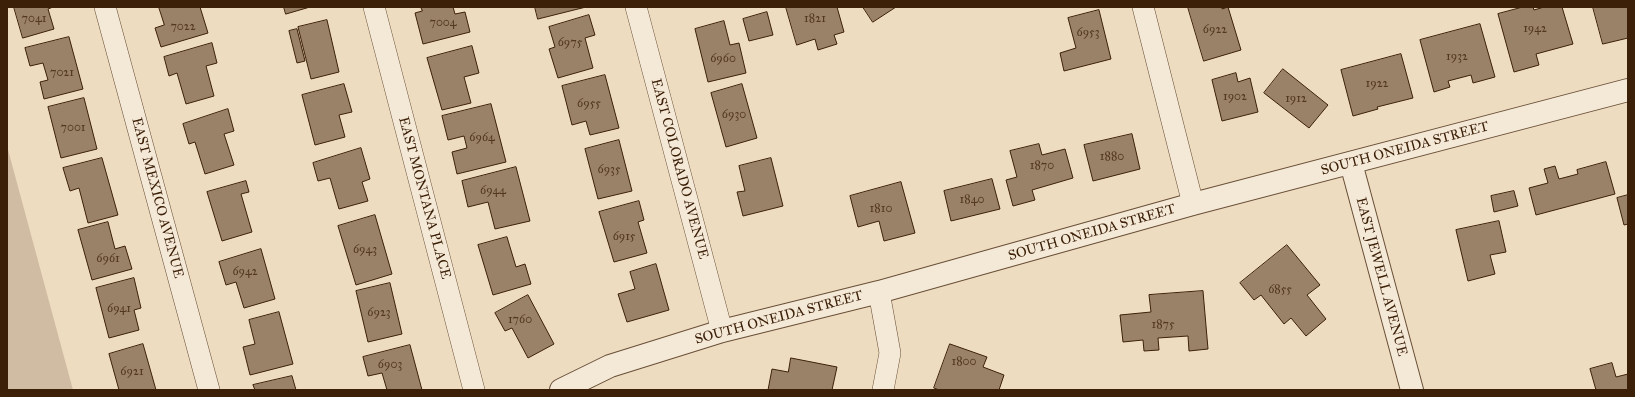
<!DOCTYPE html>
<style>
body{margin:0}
#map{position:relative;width:1635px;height:397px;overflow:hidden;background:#eedcc1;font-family:"IM FELL Great Primer",serif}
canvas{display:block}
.frame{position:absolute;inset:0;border:8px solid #3c2008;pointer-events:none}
</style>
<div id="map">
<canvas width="1635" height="397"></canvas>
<div class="frame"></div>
</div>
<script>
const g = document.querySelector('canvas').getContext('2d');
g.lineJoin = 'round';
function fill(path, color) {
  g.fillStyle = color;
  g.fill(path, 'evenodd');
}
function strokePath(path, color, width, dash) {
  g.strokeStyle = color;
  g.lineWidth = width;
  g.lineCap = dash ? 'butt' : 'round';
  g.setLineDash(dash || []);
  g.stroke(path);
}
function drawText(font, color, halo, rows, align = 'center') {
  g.font = font + ' "IM FELL Great Primer",serif';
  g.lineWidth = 4;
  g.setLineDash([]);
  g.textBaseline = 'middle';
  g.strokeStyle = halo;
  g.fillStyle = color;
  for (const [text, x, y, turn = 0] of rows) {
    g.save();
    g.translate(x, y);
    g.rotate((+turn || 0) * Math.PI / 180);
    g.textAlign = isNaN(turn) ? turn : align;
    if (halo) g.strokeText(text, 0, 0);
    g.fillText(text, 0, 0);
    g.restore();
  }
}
fill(new Path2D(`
 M7,146L73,390H7Z`), '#d0bca2');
const building = new Path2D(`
 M14,7H53L48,9L54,29L23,38Z
 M159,7H200L208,33L161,47L155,28L164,25Z
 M284,7H310L286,14Z
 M421,7H453L455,14L465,12L470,32L423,44L415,13L422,11Z
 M535,7H586L538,19Z
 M786,7H837L844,32L834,35L837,44L818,50L815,39L797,45Z
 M863,7H896L873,22Z
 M1188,7H1222V9L1228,7L1241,50L1204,61Z
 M1523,7H1533L1534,10L1544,7H1562L1573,44L1536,54L1539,65L1514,72L1498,14Z
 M1593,7H1628V38L1603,44Z
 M1099,10L1111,59L1064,71L1060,53L1076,48L1068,18Z
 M767,12L773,35L749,41L743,19Z
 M589,15L595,35L585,38L593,68L558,78L549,49L555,47L549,27Z
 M327,20L339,72L311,79L298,27Z
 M724,21L730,45L739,43L746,73L708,82L695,29Z
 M1480,24L1495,77L1473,83L1471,75L1448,81L1450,87L1434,92L1420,40Z
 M297,29L305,61L297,63L289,31Z
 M69,37L83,89L44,99L40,82L48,80L43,63L30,66L25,48Z
 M212,43L217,63L206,66L214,96L186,104L177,73L169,76L164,57Z
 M472,46L479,73L464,77L471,103L442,110L427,58Z
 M1401,54L1413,98L1377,107L1378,109L1353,116L1341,70Z
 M1283,69L1328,105L1309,128L1264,93Z
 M1236,73L1238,82L1250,78L1258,112L1222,121L1212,80Z
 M605,75L619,128L590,135L586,121L572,125L562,86Z
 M344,84L352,112L339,115L345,137L315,145L302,95Z
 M742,84L757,138L726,147L711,93Z
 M84,98L97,149L61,158L48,107Z
 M491,104L506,162L457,174L452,152L467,148L464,136L448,140L442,116Z
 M228,109L234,131L224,134L234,165L205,174L195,142L189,144L183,124Z
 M1132,134L1140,169L1093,181L1084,145Z
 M619,140L632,191L598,199L585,149Z
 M1039,144L1042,155L1065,149L1073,178L1032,190L1035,200L1013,206L1006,180L1017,177L1010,151Z
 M361,148L370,179L362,182L368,201L339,209L330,178L318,181L313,163Z
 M102,158L118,215L88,223L79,188L70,191L63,168Z
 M771,158L783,206L743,216L737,192L745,191L739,166Z
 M1606,162L1615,194L1536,215L1529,188L1548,183L1544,169L1555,166L1559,179L1578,174L1577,170Z
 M516,167L530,221L495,229L488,202L468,207L462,181Z
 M992,179L1000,209L951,221L944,191Z
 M246,181L249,192L241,194L252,232L222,241L207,192Z
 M901,182L915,233L884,241L879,221L858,227L850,196Z
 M1514,191L1518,206L1494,212L1491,196Z
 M1628,195V224L1624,225L1617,198Z
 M639,201L644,220L638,222L647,253L614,262L599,212Z
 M375,215L392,274L356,285L338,226Z
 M1499,221L1506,252L1490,255L1495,274L1468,281L1456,230Z
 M108,222L115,249L125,246L132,269L92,280L78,230Z
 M507,237L516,267L525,264L531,284L493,295L478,245Z
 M1287,245L1320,285L1307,295L1326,319L1306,336L1291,318L1284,324L1261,295L1254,300L1240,283Z
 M261,249L275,299L244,308L236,282L226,285L219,262Z
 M656,264L669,310L627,322L618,294L635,289L630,272Z
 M134,278L141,308L134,310L139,330L109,338L96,288Z
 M390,283L402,334L368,342L356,291Z
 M1203,291L1208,349L1189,351L1188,336L1158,338L1159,350L1144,351L1143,340L1123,342L1120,315L1151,312L1149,295Z
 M528,295L554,344L528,358L512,328L505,331L495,313Z
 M279,312L293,364L250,375L243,347L255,344L249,320Z
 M143,344L156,390H119L109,354Z
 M950,344L987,357L983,367L1004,375L999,390H939L934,388Z
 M410,345L422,390H387L382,373L368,376L363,357Z
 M791,358L837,367L832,390H768L772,369L788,372Z
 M1612,363L1616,377L1628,374V390H1596L1590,369Z
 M292,376L296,390H255L253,385Z`);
fill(building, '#998268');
strokePath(building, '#3c2008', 1);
const minor = new Path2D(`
 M105,7L209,390
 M374,7L474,390
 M636,7L722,331
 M1143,7L1193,204
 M879,292L890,353L883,390`);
const tertiary = new Path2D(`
 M1351,163L1412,390
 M561,390L610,366L722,331L879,292L1193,204L1628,90`);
strokePath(minor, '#684f36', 22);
strokePath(tertiary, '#684f36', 24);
strokePath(minor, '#f4e8d7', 21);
strokePath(tertiary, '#f4e8d7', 22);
drawText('12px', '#533820', null, [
 ["7041",34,19],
 ["1821",815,19],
 ["7004",443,23],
 ["7022",183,27],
 ["1942",1535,29],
 ["6922",1215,30],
 ["6953",1088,33],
 ["6975",570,43],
 ["1932",1457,57],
 ["6960",723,59],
 ["7021",62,73],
 ["1922",1377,84],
 ["1902",1235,97],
 ["1912",1296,99],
 ["6955",589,104],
 ["6930",734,115],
 ["7001",73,128],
 ["6964",482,138],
 ["1880",1112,157],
 ["1870",1042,166],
 ["6935",609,170],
 ["6944",493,191],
 ["1840",972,200],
 ["1810",881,209],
 ["6915",624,237],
 ["6943",365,250],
 ["6961",108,259],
 ["6942",245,272],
 ["6855",1280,290],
 ["6941",119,309],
 ["6923",379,313],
 ["1760",520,320],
 ["1875",1163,325],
 ["1800",964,362],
 ["6903",390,365],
 ["6921",132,372]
]);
drawText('14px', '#3c2008', '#f4e8d7', [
 ["SOUTH ONEIDA STREET",1405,149,-15],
 ["EAST COLORADO AVENUE",679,169,75],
 ["EAST MEXICO AVENUE",157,198,75],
 ["EAST MONTANA PLACE",424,198,75],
 ["SOUTH ONEIDA STREET",1092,233,-16],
 ["EAST JEWELL AVENUE",1381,277,75],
 ["SOUTH ONEIDA STREET",779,318,-15]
]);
</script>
